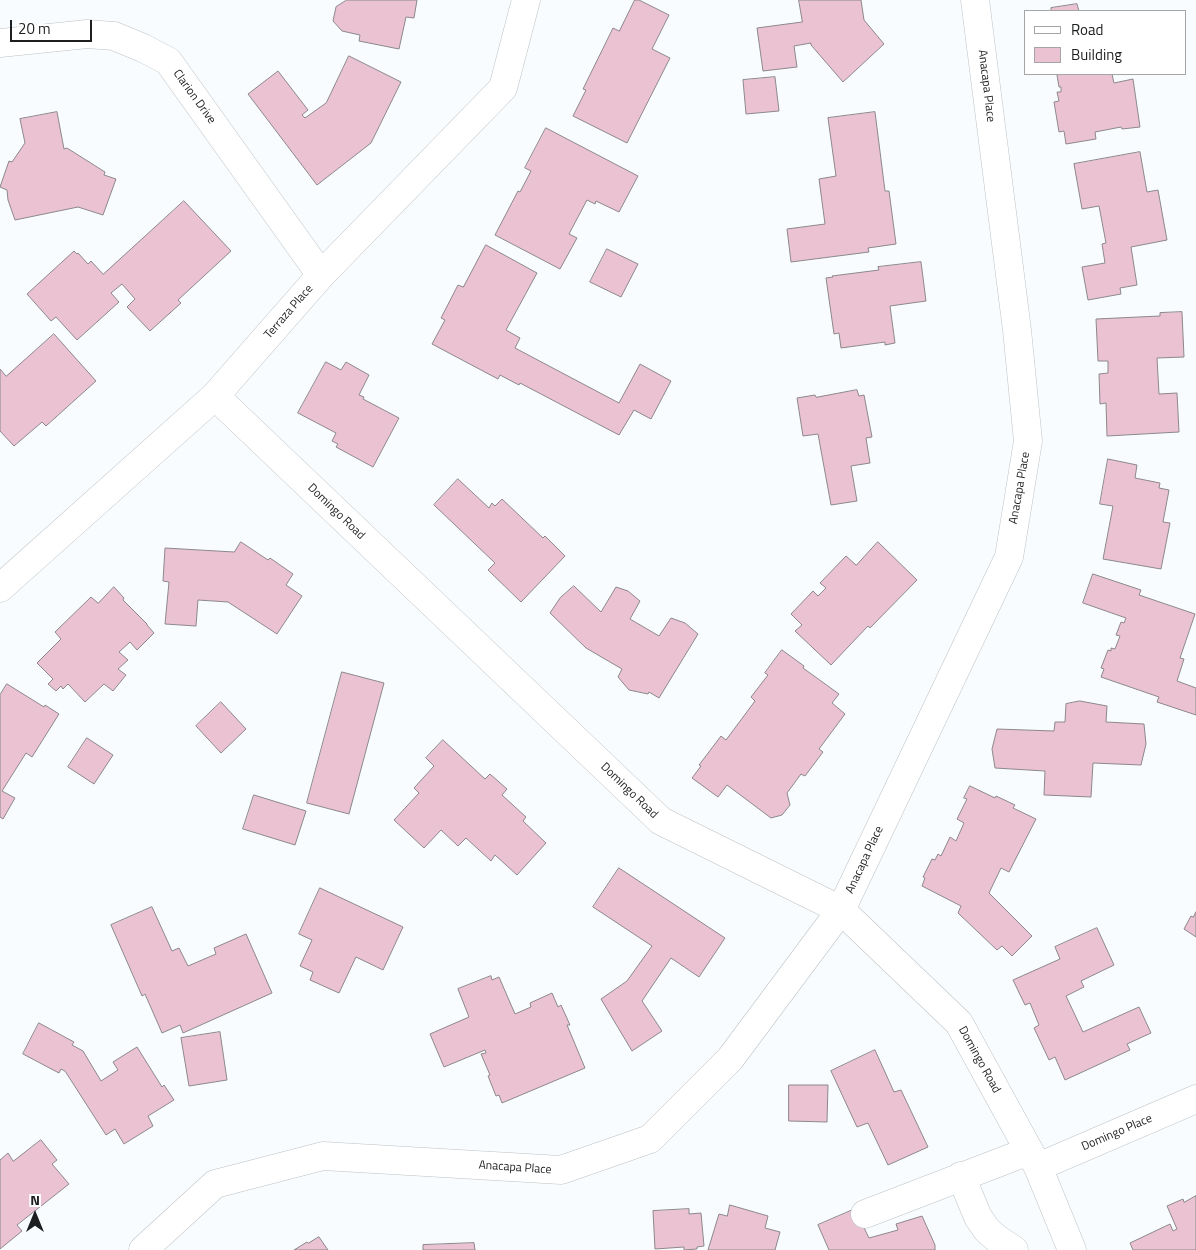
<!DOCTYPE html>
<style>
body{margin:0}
#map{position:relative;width:1196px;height:1250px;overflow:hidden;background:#f8fcff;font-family:"Titillium Web",sans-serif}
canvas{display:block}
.legend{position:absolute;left:1024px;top:10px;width:162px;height:65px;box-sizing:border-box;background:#fff;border:1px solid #a5a5a5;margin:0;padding:6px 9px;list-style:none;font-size:15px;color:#1d1e1f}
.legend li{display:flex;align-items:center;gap:10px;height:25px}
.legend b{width:25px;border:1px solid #a5a5a5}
.north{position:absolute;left:10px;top:1190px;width:50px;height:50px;-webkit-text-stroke:4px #fff;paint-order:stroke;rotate:0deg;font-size:14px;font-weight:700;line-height:20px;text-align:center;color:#1d1e1f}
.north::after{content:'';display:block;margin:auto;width:18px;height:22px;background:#1d1e1f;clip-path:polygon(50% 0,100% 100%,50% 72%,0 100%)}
.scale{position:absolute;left:10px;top:20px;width:82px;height:22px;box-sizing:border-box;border:2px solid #1d1e1f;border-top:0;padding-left:6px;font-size:15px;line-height:18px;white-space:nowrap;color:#1d1e1f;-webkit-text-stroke:4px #fff;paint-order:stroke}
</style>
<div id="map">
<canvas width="1196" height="1250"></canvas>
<ul class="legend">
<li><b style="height:6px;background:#fff"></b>Road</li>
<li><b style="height:14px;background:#eac2d1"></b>Building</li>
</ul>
<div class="north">N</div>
<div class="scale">20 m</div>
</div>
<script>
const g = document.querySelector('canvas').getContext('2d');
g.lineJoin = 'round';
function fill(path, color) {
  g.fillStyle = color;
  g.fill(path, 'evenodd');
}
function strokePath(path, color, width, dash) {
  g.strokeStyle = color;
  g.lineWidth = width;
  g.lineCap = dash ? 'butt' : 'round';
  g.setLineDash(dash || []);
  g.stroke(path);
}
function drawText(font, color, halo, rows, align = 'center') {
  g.font = font + ' "Titillium Web",sans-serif';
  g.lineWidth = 4;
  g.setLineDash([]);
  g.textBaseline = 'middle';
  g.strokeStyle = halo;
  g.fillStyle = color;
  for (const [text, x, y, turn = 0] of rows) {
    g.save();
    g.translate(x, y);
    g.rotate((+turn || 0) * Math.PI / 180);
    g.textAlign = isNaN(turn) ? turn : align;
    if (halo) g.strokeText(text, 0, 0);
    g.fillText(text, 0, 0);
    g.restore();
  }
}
const building = new Path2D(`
 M347,0H417L414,18L406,17L399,49L359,41L360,35L342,31L333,21L336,7Z
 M635,0H639L669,15L652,49L670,58L627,143L573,116L586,90L583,89L613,28L619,31Z
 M799,0H861L864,20L884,44L843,82L811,45V43L794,46L797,67L763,71L757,28L802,22Z
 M1077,4L1079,11H1051V8Z
 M349,56L401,82L371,143L317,185L248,94L278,71L308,110L302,115L305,118L326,103Z
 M1059,74H1112L1114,83L1133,79L1140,127L1122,129L1121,127L1095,132L1096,139L1066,144L1064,131L1059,132L1054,102L1059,101L1057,92H1061V87H1059L1057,75Z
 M775,77L779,111L746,114L743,80Z
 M57,112L64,149L67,148L105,172L104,175L116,179L103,215L78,207L15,220L8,200L7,190L0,187L9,161L12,162L25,143L20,119Z
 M875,112L885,191H889L896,244L868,248L869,252L791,262L787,229L825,224L819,179L836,176L828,118Z
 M546,128L638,176L619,212L596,201L595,204L587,200L569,234L577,238L560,269L495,235L518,191L520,192L531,171L525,168Z
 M1140,152L1147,192L1158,190L1167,240L1131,247L1137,285L1120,288L1121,294L1088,300L1082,267L1105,263L1102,244L1106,243L1099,206L1082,209L1074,164Z
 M184,201L231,251L178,300L181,303L150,331L127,307L135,299L122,284L111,293L119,302L77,340L56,317L51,321L27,294L74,251L77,254L78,253L88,264L91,261L103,274Z
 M486,245L537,273L506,330L520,338L515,348L619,403L640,364L671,381L651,419L634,410L619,435L520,383L519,385L500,375L498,379L432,344L445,320L441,318L458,285L463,287Z
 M607,249L638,264L621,297L590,282Z
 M921,262L926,301L890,306L895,343L885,345V342L841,348L839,333L834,334L826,278L833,277L832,276L879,270L878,267Z
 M1182,312L1184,357L1157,358L1159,394L1177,393L1179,432L1107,436L1106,403L1100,404L1099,374L1108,373V361H1098L1096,319L1160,316V313Z
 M54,334L96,381L46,426L42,422L14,446L0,431V369L6,376Z
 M326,362L341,370L346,362L369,375L359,395L364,397L363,399L399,418L373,467L336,447L338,444L332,441L336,433L298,413Z
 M857,390L859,396L864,395L872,437L866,438L870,463L851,466L857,501L831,505L818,434L803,436L797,398L815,395L816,397Z
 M1108,459L1137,465L1135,478L1160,483L1159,488L1169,490L1163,522L1170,523L1161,569L1103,559L1113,506L1100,504Z
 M458,479L489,508L492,503L495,506L502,499L543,538L545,536L565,556L521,602L488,570L495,563L434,505Z
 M241,542L268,560L270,558L293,574L286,585L302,596L277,634L228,602L198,600L196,626L165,624L169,582L163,581L165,548L234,552Z
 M878,542L917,580L870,628L868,626L831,665L795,631L802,625L791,614L813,591L818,596L826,588L820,583L846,556L856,565Z
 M1093,574L1141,590L1139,595L1195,614L1180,658L1184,659L1177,681L1196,688V715L1157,702L1159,697L1101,677L1104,669L1101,668L1108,650L1111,651V648L1115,649L1120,636L1116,635L1121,622L1124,623L1126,618L1083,603Z
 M574,586L601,612L616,587L628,591L640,601L630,619L659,636L671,618L685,623L698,634L659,698L649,692L648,694L629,690L618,677L622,669L586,648L550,613L560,598Z
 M114,587L124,598L123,600L147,624V625L154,633L137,650L130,642L119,652L128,660L118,669L126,675L113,691L104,684L85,702L68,684L63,689L61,686L56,691L48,684L53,679L37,663L61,639L55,632L91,597L98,603Z
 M782,650L804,666L803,668L839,694L832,703L845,714L819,749L823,752L805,776L801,774L787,793L790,805L782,815L771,818L727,785L718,797L692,778L701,766L699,765L721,736L726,740L755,701L751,697L768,675L765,673Z
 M342,672L384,683L349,814L307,803Z
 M7,684L44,707L45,705L59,714L32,757L26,753L2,791L15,798L3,819L0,817V695Z
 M1080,701L1107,706L1106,722L1144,724L1146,744L1141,765L1093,763L1091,797L1044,795L1045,771L995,768L992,749L997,729L1054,731L1055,722H1065L1066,704Z
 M221,702L246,729L221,753L196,726Z
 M87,738L113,755L94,784L68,767Z
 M443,740L485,779L490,774L507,789L502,795L526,817L523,821L546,843L517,875L495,855L491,861L466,838L458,846L441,830L424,848L394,820L419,793L414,788L434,766L426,758Z
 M970,786L995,798L996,796L1015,805L1013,808L1036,819L1009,872L1001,868L989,893L1032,936L1012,956L1002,946L997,950L958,913L961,906L922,886L925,878L923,877L932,859L935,860L938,854L941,856L950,837L956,841L964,823L957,819L967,799L964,798Z
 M254,795L306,811L295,845L243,829Z
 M619,868L725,938L699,977L671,958L642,1001L662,1031L632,1051L601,999L627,981L652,946L593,907Z
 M320,888L403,927L383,970L356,957L339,993L310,980L313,972L300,966L312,940L299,934Z
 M152,907L172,951L179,948L188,966L216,954L214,948L246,934L272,993L183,1033L180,1025L162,1033L145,994L142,996L111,925Z
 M1196,912V937L1184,929L1191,916L1193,917Z
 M1097,928L1114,965L1081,981L1084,987L1066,996L1083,1032L1139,1007L1151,1033L1127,1044L1130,1050L1065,1080L1055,1057L1049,1060L1034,1028L1039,1025L1030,1003L1025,1005L1013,980L1060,959L1055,947Z
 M491,976L492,980L499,977L515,1014L531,1007L530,1003L552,993L558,1007L561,1005L570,1025H567L585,1068L502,1103L499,1095L496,1096L488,1076L490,1075L481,1054L486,1053L485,1050L444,1067L430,1034L469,1017L458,989Z
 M39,1023L74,1042L72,1045L83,1051L101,1081L118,1070L113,1062L137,1047L162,1087L164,1085L174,1100L148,1116L153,1126L124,1144L115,1129L106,1135L65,1071L61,1069L59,1073L23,1054Z
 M220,1032L227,1080L189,1086L181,1038Z
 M875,1050L894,1092L901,1090L928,1147L888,1165L868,1123L857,1127L831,1071Z
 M789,1085H828L827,1122L789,1121Z
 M41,1140L57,1160L52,1164L69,1184L17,1225L22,1231L0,1249V1160L8,1153L13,1161Z
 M1196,1196V1250H1133L1130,1243L1170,1224L1173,1231L1177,1229L1167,1206L1183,1199L1184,1202Z
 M730,1205L768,1216L765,1228L780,1232L775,1250H708L719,1214L727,1216Z
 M689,1209V1214L701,1213L704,1246L697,1247V1249L684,1250V1247L655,1249L653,1211Z
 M855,1209L869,1238L898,1230L896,1224L922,1216L935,1245V1250H829L818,1225Z
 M319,1237L328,1250H294L307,1242L308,1243Z
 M474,1243L475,1250H423V1245Z`);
fill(building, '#eac2d1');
strokePath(building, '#8c888a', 1);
const minor = new Path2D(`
 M0,43L87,34L114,36L143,48L168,61L321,275
 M215,396L661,821L841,910L959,1023L1038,1167L1072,1250
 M0,588L215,396L321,275L503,88L526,0
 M1038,1167L1196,1099
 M961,1176L978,1217L987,1230L996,1238L1014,1250
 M865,1214L1029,1151
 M143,1250L215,1184L323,1156L561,1170L650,1139L730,1059L841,910L1009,557L1028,441L1017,330L975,0`);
strokePath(minor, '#bec2c4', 29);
strokePath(minor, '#fff', 28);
drawText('12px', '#1d1e1f', '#fff', [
 ["Anacapa Place",986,86,83],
 ["Clarion Drive",194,97,54],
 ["Terraza Place",289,312,-49],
 ["Anacapa Place",1020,488,-80],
 ["Domingo Road",336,512,44],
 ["Domingo Road",629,791,44],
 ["Anacapa Place",865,860,-65],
 ["Domingo Road",979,1060,61],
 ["Domingo Place",1117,1133,-23],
 ["Anacapa Place",515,1168,4]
]);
</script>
